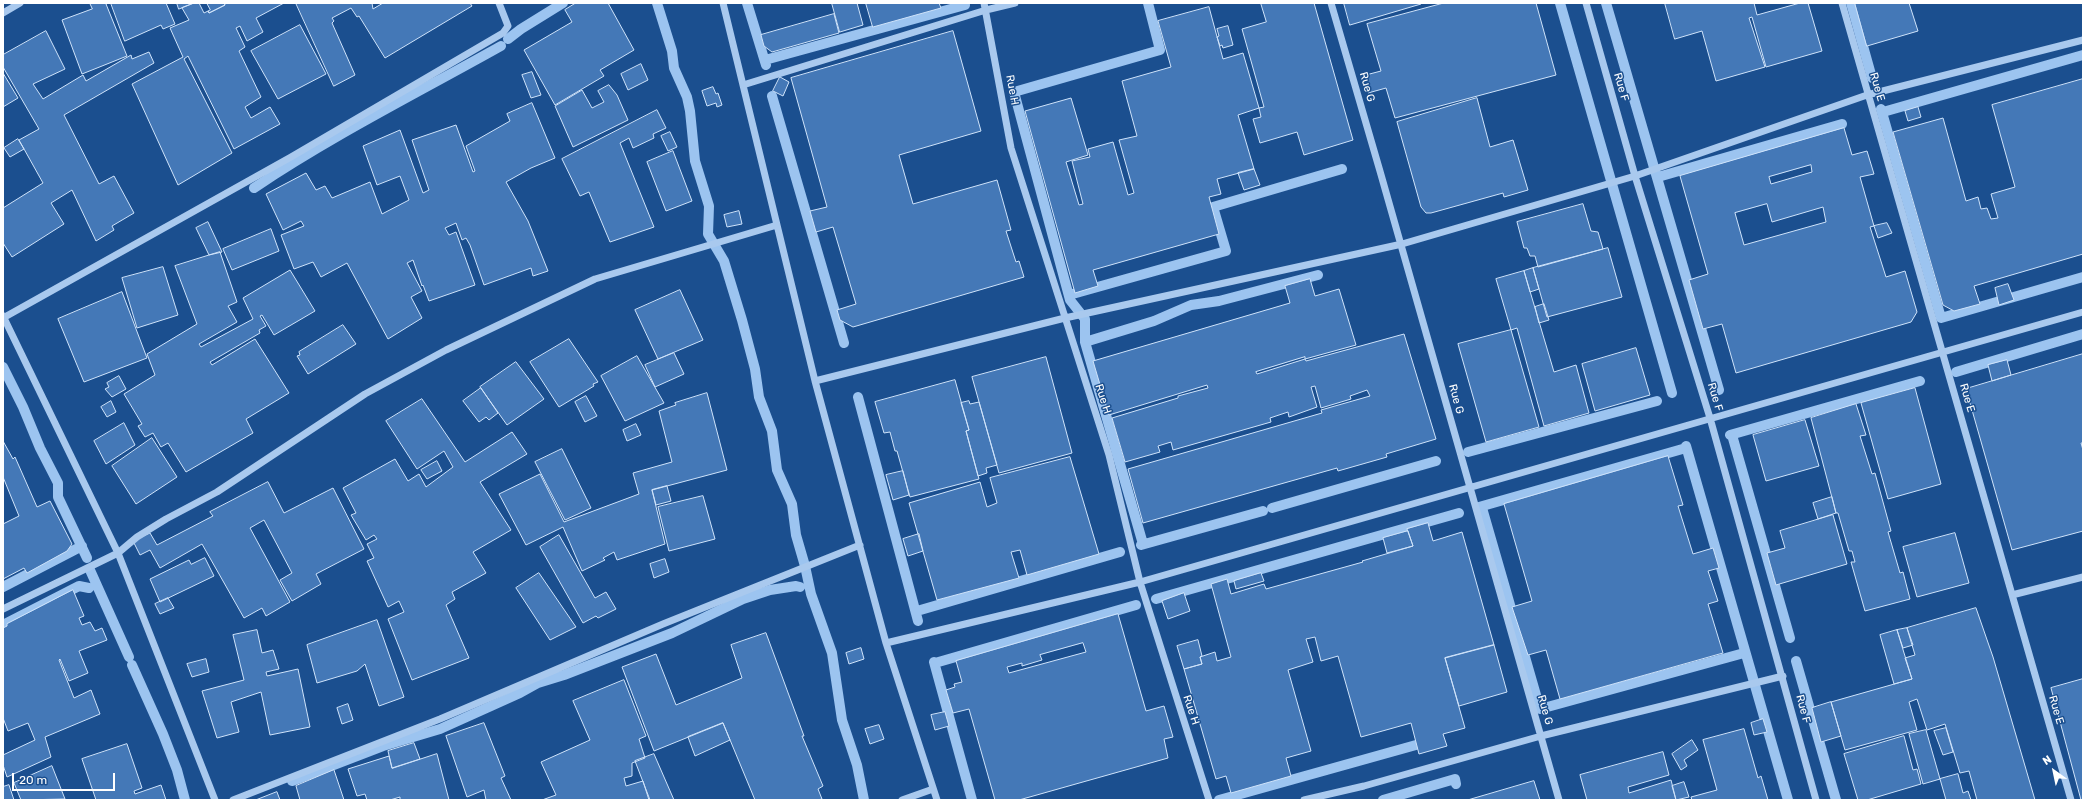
<!DOCTYPE html>
<style>
body{margin:0}
#map{position:relative;width:2086px;height:803px;overflow:hidden;background:#1b4f8f;font-family:Rubik,sans-serif}
canvas{display:block}
.frame{position:absolute;inset:0;border:4px solid #fff;pointer-events:none}
.north{position:absolute;left:2034px;top:751px;width:40px;height:40px;-webkit-text-stroke:3px #1b4f8f;paint-order:stroke;rotate:327deg;font-size:11px;font-weight:700;line-height:16px;text-align:center;color:#fff}
.north::after{content:'';display:block;margin:auto;width:14px;height:18px;background:#fff;clip-path:polygon(50% 0,100% 100%,50% 72%,0 100%)}
.scale{position:absolute;left:12px;top:773px;width:103px;height:18px;box-sizing:border-box;border:2px solid #fff;border-top:0;padding-left:5px;font-size:12px;line-height:14px;white-space:nowrap;color:#fff;-webkit-text-stroke:3px #1b4f8f;paint-order:stroke}
</style>
<div id="map">
<canvas width="2086" height="803"></canvas>
<div class="frame"></div>
<div class="north">N</div>
<div class="scale">20 m</div>
</div>
<script>
const g = document.querySelector('canvas').getContext('2d');
g.lineJoin = 'round';
function strokePath(path, color, width, dash) {
  g.strokeStyle = color;
  g.lineWidth = width;
  g.lineCap = dash ? 'butt' : 'round';
  g.setLineDash(dash || []);
  g.stroke(path);
}
function fill(path, color) {
  g.fillStyle = color;
  g.fill(path, 'evenodd');
}
function drawText(font, color, halo, rows, align = 'center') {
  g.font = font + ' Rubik,sans-serif';
  g.lineWidth = 3;
  g.setLineDash([]);
  g.textBaseline = 'middle';
  g.strokeStyle = halo;
  g.fillStyle = color;
  for (const [text, x, y, turn = 0] of rows) {
    g.save();
    g.translate(x, y);
    g.rotate((+turn || 0) * Math.PI / 180);
    g.textAlign = isNaN(turn) ? turn : align;
    if (halo) g.strokeText(text, 0, 0);
    g.fillText(text, 0, 0);
    g.restore();
  }
}
strokePath(new Path2D(`
 M657,3L672,51L674,68L687,97L690,111L695,161L709,206L708,234L724,261L742,320L755,369L759,397L772,431L777,470L792,504L796,535L805,566L811,594L832,653L842,720L857,765L864,800
 M747,3L766,65
 M1560,3L1672,393
 M1606,3L1719,390
 M1851,3L1872,78
 M508,39L521,29L563,3
 M765,60L965,5
 M772,96L844,343
 M1881,109L1941,318L2083,277
 M1883,112L2083,55
 M1658,177L1842,124
 M254,188C333,135 419,92 501,46
 M1069,295L1226,251L1213,207L1342,169
 M1085,342L1154,321L1191,305L1219,301L1318,275
 M3,367L23,407L40,448L58,483V497L87,558
 M1956,372L2083,334
 M858,397L918,621
 M1730,435L1920,381
 M1732,435L1790,638
 M1686,446L1788,800
 M1468,452L1657,401
 M1479,507L1686,448
 M1272,508L1436,461
 M1482,508L1540,709L1744,653
 M1143,544L1085,342V319L1070,300L1014,92L1160,50L1148,3
 M1141,545L1263,511
 M90,570L129,657
 M3,587L82,546
 M1156,599L1459,513
 M917,611L1120,552
 M3,625L79,586L89,588
 M1796,661L1836,800
 M934,662L972,800
 M935,663L1136,605
 M132,665L163,734L177,770L185,800
 M292,781L383,746L440,729L520,693L538,683L564,675L672,633L743,599L770,590L796,586L800,587
 M1219,800L1416,745
 M1383,800L1455,779L1456,784`), '#9cc4f0', 10);
const building = new Path2D(`
 M90,3H109L106,4L127,56L82,74L62,20L92,9Z
 M111,3H166L175,24L163,29L161,25L125,41Z
 M177,3H194L179,9Z
 M194,3H199L204,13L208,11L209,13L225,5L224,3H284L256,18L263,32L247,41L240,26L236,28L245,47L239,51L261,97L245,107L251,118L270,107L280,124L234,149L188,56L184,59L232,153L178,185L132,84L183,57L170,28L189,20L182,8Z
 M207,3H224L225,5L209,13L208,11L210,10Z
 M296,3H372L373,9L383,3H470L472,6L385,58L359,16L357,17L351,8L332,18L334,21L332,23L355,75L334,86Z
 M576,3H608L634,50L600,70L604,76L555,105L524,50L572,22L565,10Z
 M832,3H857L863,25L840,32Z
 M866,3H939L941,8L873,27Z
 M1261,3H1314L1353,140L1304,155L1297,132L1260,143L1253,119L1261,117L1259,108L1264,107L1242,29L1266,22Z
 M1344,3H1421V4L1350,25Z
 M1444,3H1536L1556,75L1395,118L1386,88L1368,93L1362,76L1381,71L1367,24Z
 M1665,3H1754L1757,15L1800,3H1808L1822,51L1766,67L1752,17L1749,18L1765,67L1716,81L1702,31L1675,39Z
 M1855,3H1909L1918,31L1867,46Z
 M1209,7L1223,59L1243,53L1259,108L1238,115L1254,169L1217,179L1221,194L1209,197L1219,234L1093,270L1098,286L1075,293L1025,111L1071,98L1088,155L1066,162L1079,205L1083,204L1072,161L1090,157L1088,149L1113,142L1128,195L1134,193L1119,140L1137,136L1122,81L1171,67L1158,21Z
 M834,14L839,33L772,52L764,46L761,35Z
 M300,25L326,74L278,99L251,51Z
 M1228,26L1233,45L1223,48L1222,45L1220,46L1217,37L1219,36L1217,29Z
 M46,31L65,69L33,84L43,99L83,75L86,81L131,55L132,59L149,52L154,63L64,115L99,184L114,176L134,213L112,226L114,230L96,241L72,190L51,203L64,224L12,257L3,243V208L43,183L19,140L39,129L3,67V55Z
 M953,31L981,131L899,155L913,204L997,180L1011,230L1006,231L1016,262L1019,261L1024,277L853,327L840,320L837,310L856,304L833,227L816,232L810,211L827,207L791,78Z
 M641,64L648,80L628,90L621,74Z
 M532,72L541,95L531,98L522,75Z
 M3,73L18,98L3,107Z
 M780,77L789,82L783,96L773,91Z
 M2083,79V254L1974,286L1980,304L1954,311L1943,305L1893,132L1943,118L1966,201L1978,197L1981,209L1987,208L1991,219L1998,218L1991,194L2015,187L1992,105Z
 M609,85L617,95L628,120L573,147L555,106L582,90L592,108L604,102L598,91Z
 M713,87L716,94L718,93L722,105L717,107L716,103L707,106L702,91Z
 M1477,98L1490,147L1513,140L1528,190L1504,197L1503,193L1431,213H1426L1421,207L1397,122Z
 M532,103L555,158L531,168L506,182L528,221L548,271L533,276L531,268L484,285L470,245L466,238L462,240L456,223L445,228L449,235L456,232L475,285L429,301L423,285L422,286L413,260L407,263L422,291L411,297L422,318L388,339L347,263L321,277L313,262L294,269L281,235L304,226L301,221L283,230L266,194L306,173L316,190L325,186L332,198L370,182L382,214L409,200L400,176L377,185L363,146L400,130L423,193L429,190L412,140L456,125L473,172L475,171L466,146L510,121L507,114Z
 M1918,107L1921,117L1908,121L1905,111Z
 M657,110L666,128L653,134L654,138L633,148L629,138L620,143L654,227L610,242L589,192L580,196L562,159Z
 M1844,128L1852,155L1867,151L1874,174L1860,177L1874,226L1870,227L1886,277L1905,271L1917,312L1911,322L1736,373L1722,324L1703,329L1689,280L1708,274L1680,176ZM1811,165L1812,172L1771,184L1769,177ZM1767,204L1772,222L1823,207L1826,222L1744,245L1735,213Z
 M670,132L677,147L668,151L661,136Z
 M18,139L24,149L10,157L4,148Z
 M673,151L692,201L666,211L647,162Z
 M1254,169L1260,185L1244,190L1238,173Z
 M1583,204L1591,231L1598,232L1603,249L1538,267L1535,256H1530L1527,248H1524L1517,222Z
 M739,211L742,224L727,227L724,215Z
 M208,222L222,252L209,255L196,228Z
 M1887,223L1892,233L1878,238L1874,226Z
 M271,229L279,251L232,270L223,249Z
 M1608,248L1622,297L1547,317L1533,268Z
 M220,252L237,302L228,306L237,322L199,344L201,347L253,319L243,298L290,270L315,311L274,335L262,315L260,316L266,326L259,330L260,333L210,362L212,365L255,339L289,393L246,419L253,433L186,472L168,443L161,447L153,433L145,437L138,426L142,424L124,394L155,375L147,354L197,324L175,266Z
 M163,267L178,315L137,328L122,278Z
 M1533,268L1539,289L1530,292L1524,271Z
 M1524,271L1554,372L1576,365L1589,413L1544,426L1517,328L1511,330L1496,279Z
 M1310,279L1315,296L1339,289L1356,345L1305,359L1306,361L1404,334L1436,439L1386,454L1387,457L1338,471L1337,468L1143,523L1128,469L1322,413L1321,410L1370,396L1367,390L1350,396L1351,399L1321,408L1315,386L1311,387L1317,407L1289,417L1288,412L1270,418L1271,422L1173,450L1171,442L1158,446L1160,452L1125,462L1112,418L1178,398V396L1208,388L1207,385L1109,415L1093,361L1290,303L1285,286ZM1305,357V359L1257,374L1256,372Z
 M2008,284L2014,300L1999,305L1995,288Z
 M680,290L703,340L658,359L635,310Z
 M122,292L147,358L84,382L58,319Z
 M1544,304L1549,320L1539,323L1535,307Z
 M343,325L356,344L308,374L297,356L300,355L299,352Z
 M1511,330L1539,427L1486,442L1458,344Z
 M569,339L598,382L593,384L594,386L559,407L530,362Z
 M1636,348L1650,395L1595,411L1582,364Z
 M674,353L684,374L655,387L645,365Z
 M2083,354V443H2081L2083,450V531L2012,550L1966,389Z
 M637,356L664,403L625,421L601,376Z
 M1046,357L1072,453L999,473L972,377Z
 M2007,360L2011,375L1992,381L1988,365Z
 M516,362L544,399L507,425L480,387Z
 M119,376L126,389L112,397L105,389L109,387L107,383Z
 M955,380L969,430L966,431L979,479L910,497L897,451H895L890,432L884,433L875,402Z
 M481,388L498,413L489,420L486,417L479,422L463,401Z
 M1915,388L1941,484L1888,499L1861,403Z
 M707,393L727,470L652,490L665,544L617,560L614,552L603,558L605,560L582,571L563,527L526,545L499,494L540,474L564,522L639,494L633,473L672,462L659,411L676,405L675,403Z
 M586,396L597,416L585,422L575,402Z
 M422,399L465,462L512,432L527,454L480,482L511,530L473,552L486,573L452,592L455,599L446,605L469,658L412,680L388,619L404,612L399,601L388,607L367,561L374,558L367,544L377,539L374,535L366,540L351,515L356,513L343,488L395,459L408,481L419,474L426,487L453,467L444,451L417,469L386,421Z
 M111,401L116,412L107,417L101,407Z
 M969,401L970,404L979,402L997,465L986,468L987,473L978,476L966,431L969,430L961,403Z
 M1856,404L1866,435L1860,436L1872,474L1875,473L1891,531L1888,532L1900,573L1903,572L1910,599L1865,611L1851,562H1855L1852,551H1849L1838,513H1836L1811,418Z
 M1805,420L1819,466L1766,481L1753,435Z
 M124,423L135,445L106,464L94,441Z
 M636,424L641,435L627,441L623,430Z
 M152,438L177,477L136,504L112,466Z
 M3,441L13,459L15,457L37,507L50,501L72,544L67,551L27,573L24,568L3,579V524L19,516L3,477Z
 M562,449L591,508L565,520L535,462Z
 M1668,456L1683,505L1678,506L1693,554L1713,548L1719,568L1708,571L1718,601L1708,604L1723,653L1560,699L1546,650L1528,655L1512,607L1532,601L1504,504Z
 M1070,457L1099,554L1027,575L1020,550L1011,552L1019,578L937,600L909,503L980,482L987,507L997,503L990,478Z
 M437,461L442,471L427,479L421,470Z
 M903,471L909,495L893,500L886,475Z
 M268,482L284,513L333,488L364,549L316,574L321,584L292,601L280,580L292,573L264,520L250,528L290,602L266,616L262,608L244,618L202,544L160,568L150,550L140,555L133,541L150,533L157,545L213,516L210,512Z
 M667,486L671,501L656,505L652,490Z
 M703,496L715,539L669,551L658,507Z
 M1832,497L1836,513L1818,519L1813,503Z
 M1833,515L1847,564L1776,585L1767,553L1785,548L1780,531Z
 M1428,523L1433,541L1462,532L1494,645L1445,658L1465,728L1443,734L1447,746L1419,754L1411,723L1361,737L1338,656L1321,661L1315,637L1306,639L1313,662L1288,670L1311,751L1286,758L1291,776L1231,793L1226,776L1216,779L1184,669L1202,664L1200,657L1215,652L1217,661L1231,657L1211,584L1227,579L1231,594L1264,584L1266,589L1363,562L1362,561L1413,546L1407,529Z
 M1408,531L1413,546L1387,553L1383,538Z
 M1955,533L1969,583L1917,597L1903,547Z
 M919,534L923,551L908,556L903,539Z
 M559,535L595,598L606,592L616,609L598,618L596,616L583,623L540,547Z
 M205,558L214,576L160,602L150,579L189,560L191,564Z
 M665,559L669,572L654,578L650,564Z
 M539,573L576,627L550,640L516,588Z
 M1261,573L1264,581L1236,589L1234,581Z
 M73,590L84,616L79,618L82,625L90,622L95,631L102,628L107,640L79,651L88,673L69,681L60,659L59,660L74,698L91,690L100,714L45,737L51,757L7,777L3,765V755L35,740L28,723L8,731L3,718V628L7,626V624Z
 M1184,593L1190,611L1168,619L1162,601Z
 M168,598L174,608L160,614L155,604Z
 M1976,608L1993,657L2035,800H1977L1969,771L1960,773L1945,724L1927,730L1917,699L1909,702L1917,730L1845,750L1831,702L1912,679L1905,658L1915,655L1907,628Z
 M1118,614L1146,711L1164,706L1173,737L1164,739L1168,758L1019,800H995L969,709L953,713L946,690L955,687L954,684L962,682L956,661ZM1083,643L1086,652L1009,673L1007,667L1022,663V666L1042,660L1040,655Z
 M377,620L404,697L379,706L365,664L357,671L317,683L307,645Z
 M1907,628L1913,645L1903,648L1897,630Z
 M257,630L262,653L273,650L279,669L266,672L267,676L298,669L310,727L270,735L261,692L231,702L239,732L217,738L202,691L244,680L233,635Z
 M1897,630L1912,679L1894,684L1880,635Z
 M766,633L804,736H802L823,786L818,789L822,799L818,800H755L723,723L654,751L622,667L656,654L676,705L742,678L731,645Z
 M1198,640L1202,656L1200,657L1202,664L1184,669L1177,646Z
 M1494,645L1507,692L1459,706L1445,658Z
 M861,648L864,659L849,664L846,653Z
 M206,659L209,672L192,677L187,664Z
 M2083,679V800H2081L2051,688Z
 M624,680L646,736L639,739L645,758L632,763V776L624,778L626,786L643,781L649,800H542L556,795L541,762L590,740L573,701Z
 M1831,702L1841,736L1821,742L1812,708Z
 M348,704L353,720L342,724L337,708Z
 M945,712L949,726L935,730L931,715Z
 M1763,719L1767,732L1754,735L1751,723Z
 M484,723L505,776L501,778L511,800H486L484,790L467,797L446,736Z
 M723,723L730,740L695,756L688,737Z
 M879,725L884,739L870,744L865,729Z
 M1946,728L1953,752L1943,755L1934,731Z
 M1744,729L1758,778L1761,776L1768,800H1692L1691,797L1717,790L1703,740Z
 M1926,730L1940,779L1923,784L1909,734Z
 M1904,736L1913,770L1917,769L1921,784L1867,800H1858L1844,754Z
 M1692,740L1698,750L1684,760L1687,766L1681,770L1672,754Z
 M414,743L420,759L392,768L388,751Z
 M127,744L142,788L134,791L135,794L161,785L166,800H96L82,759Z
 M1663,752L1669,775L1628,787L1629,793L1671,780L1676,800H1587L1580,775Z
 M437,754L449,800H400V797L390,800H367L365,794L357,796L348,769L389,756L392,768Z
 M654,754L674,800H650L635,761Z
 M52,766L65,799L21,800L14,783Z
 M334,770L344,800H300L296,786Z
 M1958,774L1963,793L1968,791L1971,800H1946L1940,779Z
 M1534,781L1540,800H1468Z
 M1684,782L1689,797L1676,800L1672,786Z
 M9,785L14,800H3V787Z
 M277,792L280,800H256Z`);
fill(building, '#4478b7');
strokePath(building, '#cfe3fa', 1);
strokePath(new Path2D(`
 M723,3L815,381L886,643L937,800
 M984,3L1011,148L1109,455L1140,582L1209,800
 M1331,3C1409,268 1483,534 1559,800
 M1586,3L1635,176L1710,418L1816,800
 M1842,3L2071,800
 M3,13L20,3
 M743,85L986,10L1015,3
 M3,316L118,553L215,800
 M3,318L291,157L503,33L508,26L499,3
 M815,381L1065,318L1402,244L1635,176L1867,95L2083,40
 M2012,595L2083,577
 M3,609L118,553L137,537L166,519L217,492L365,394L446,350L595,279L777,225
 M886,643L1140,582L2083,312
 M233,800L440,719L663,624L860,545
 M902,800L933,789
 M1304,800L1364,786L1541,736L1783,676`), '#a9c9ee', 7);
drawText('11px', '#fff', '#1b4f8f', [
 ["Rue G",1367,87,74],
 ["Rue F",1621,87,74],
 ["Rue E",1877,87,74],
 ["Rue H",1012,90,80],
 ["Rue F",1715,397,73],
 ["Rue E",1967,398,74],
 ["Rue H",1103,399,72],
 ["Rue G",1456,399,75],
 ["Rue F",1803,709,75],
 ["Rue H",1191,710,72],
 ["Rue G",1545,710,74],
 ["Rue E",2056,710,74]
]);
</script>
